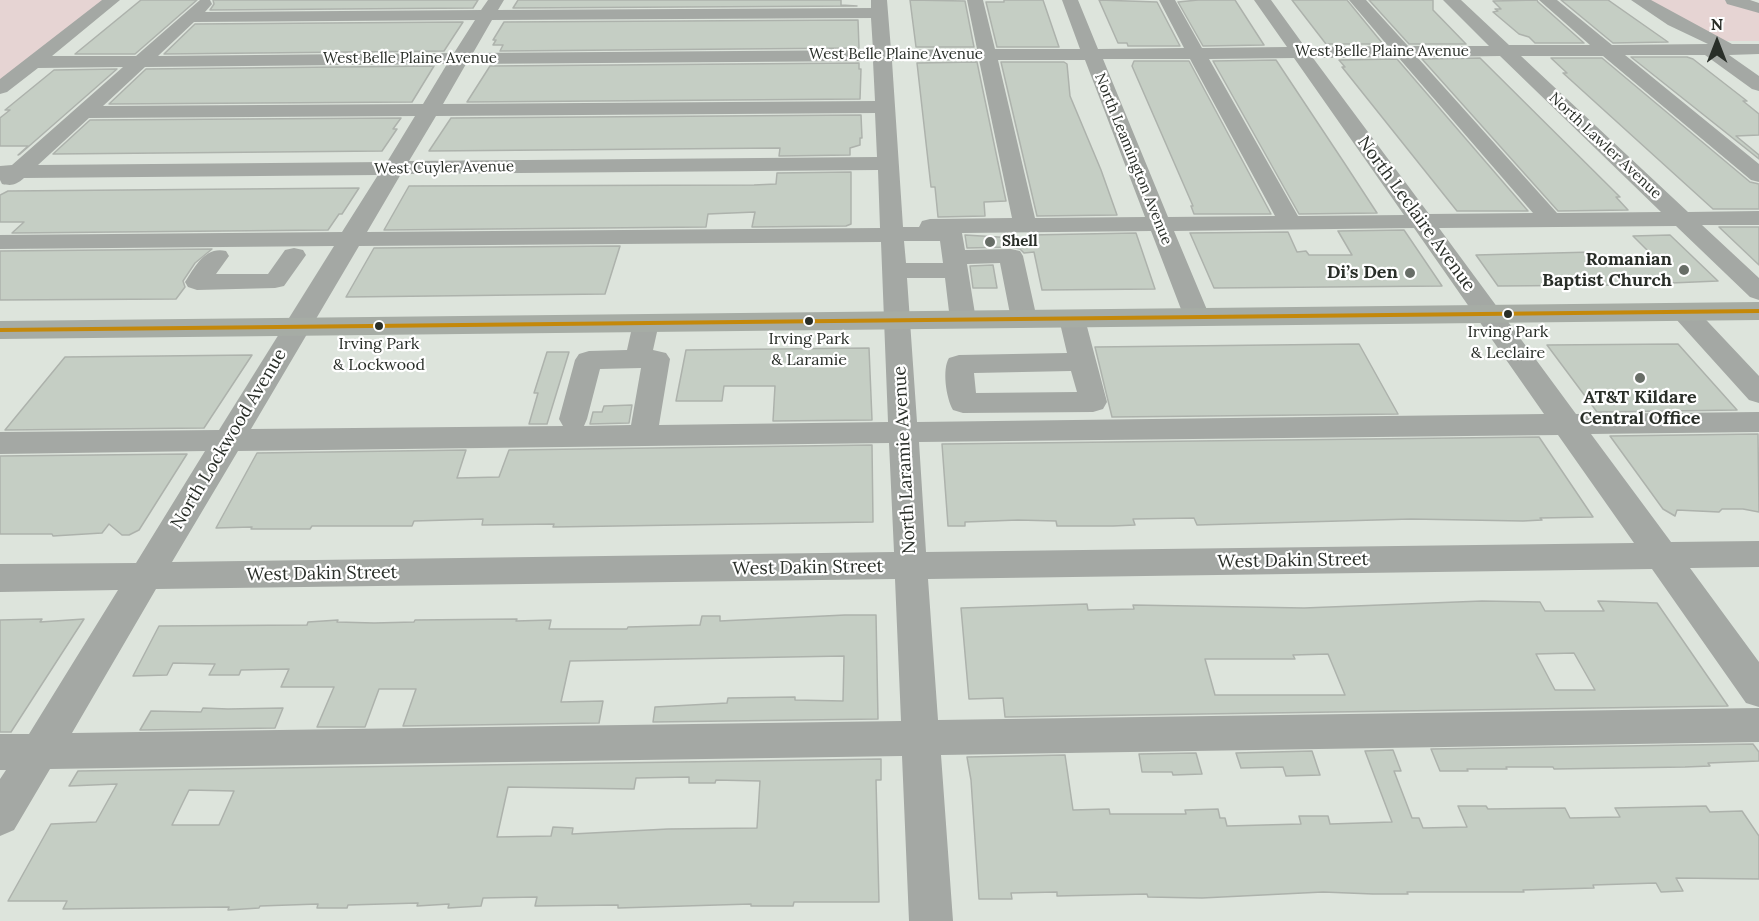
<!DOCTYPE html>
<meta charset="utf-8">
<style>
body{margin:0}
#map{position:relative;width:1759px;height:921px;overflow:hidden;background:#dde4dc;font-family:Lora,serif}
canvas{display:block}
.north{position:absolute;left:1687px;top:12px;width:60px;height:60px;-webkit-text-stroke:4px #fff;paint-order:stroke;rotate:0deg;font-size:16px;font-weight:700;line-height:24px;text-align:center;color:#292e28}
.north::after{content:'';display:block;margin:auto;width:21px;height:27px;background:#292e28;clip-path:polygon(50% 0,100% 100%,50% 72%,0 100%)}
</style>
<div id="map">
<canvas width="1759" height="921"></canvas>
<div class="north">N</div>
</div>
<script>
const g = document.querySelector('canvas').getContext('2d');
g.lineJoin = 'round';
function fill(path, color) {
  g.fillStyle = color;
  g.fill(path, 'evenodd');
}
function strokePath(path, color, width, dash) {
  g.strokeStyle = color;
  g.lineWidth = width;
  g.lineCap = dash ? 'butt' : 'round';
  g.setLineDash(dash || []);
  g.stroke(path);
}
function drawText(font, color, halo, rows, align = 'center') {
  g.font = font + ' Lora,serif';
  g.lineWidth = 4.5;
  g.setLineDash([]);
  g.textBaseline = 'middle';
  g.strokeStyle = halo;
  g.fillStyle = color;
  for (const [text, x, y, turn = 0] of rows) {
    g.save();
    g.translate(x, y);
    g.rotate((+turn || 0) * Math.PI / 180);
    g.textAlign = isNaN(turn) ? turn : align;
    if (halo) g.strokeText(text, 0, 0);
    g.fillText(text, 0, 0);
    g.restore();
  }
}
fill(new Path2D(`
 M0,0H106L0,82Z
 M1645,0H1724L1759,10V41H1719Z`), '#e6d4d3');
const building = new Path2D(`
 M141,0H197L135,54H75Z
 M213,0H478L473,8L210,10L214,4Z
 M518,0H841V5L857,6L513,8Z
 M910,0L965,1L974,47H916Z
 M1004,0H1043L1059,47H997L986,2H1004Z
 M1099,0L1157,2L1180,46H1128L1127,43H1118Z
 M1198,0H1235L1264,45L1203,46L1178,2Z
 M1292,0H1347L1383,44H1326Z
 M1369,0H1433V10L1466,44H1409Z
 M1537,0L1538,2L1584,43H1535L1529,37L1519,34L1493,12L1498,11L1495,9H1501L1493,1Z
 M1561,0H1608L1668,42L1613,43Z
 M858,20L859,48L500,51L503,45H493L496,40H493L504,22Z
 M463,22L444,51L164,54L195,24Z
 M1631,57H1687L1693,59L1747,101H1743L1759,114V135L1736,136L1759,155V159Z
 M1480,58L1620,197H1616L1628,210L1558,211L1422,59Z
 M1551,58H1602L1750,182L1759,184V209H1713L1563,73H1567Z
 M1397,59L1528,211H1457L1342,67H1345L1339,60Z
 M1276,60L1345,164L1377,213L1299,214L1213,61Z
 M1134,61H1189L1271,214H1194L1191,206H1193L1132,66Z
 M977,62L1006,201L984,202L985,216L938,217L935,187H931L917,63Z
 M1001,62H1064L1067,64L1070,96L1101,170L1117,215L1037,216Z
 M859,63V69H861L860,99L467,102L490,66Z
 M434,66L412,102L109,104L146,69Z
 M117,69L20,154L18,155L28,146H0V118L10,110H5L54,70Z
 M861,115L862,138H860V145L850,148V155L779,156L780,148L429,151L451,118Z
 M401,118L393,129H397L382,151L53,154L90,120Z
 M851,172V224L846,226L752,227L755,212L708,214L706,227L384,230L409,186L754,185L776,184L777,173Z
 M359,188L342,214H339L328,230L12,233L24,222H0V195L8,191Z
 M1719,227H1759V265Z
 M1404,230L1442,286L1214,288L1190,233L1288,232L1297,252L1306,251L1309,255H1352L1338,231Z
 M1136,233L1155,289L1042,290L1034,252L1024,253L1020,249L1011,247L967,248L965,235L1031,239L1030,235Z
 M1670,235L1718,281L1624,285L1498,286L1476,255L1593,252L1597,257L1652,255L1633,236Z
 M620,246L605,294L346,297L374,248Z
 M212,249L195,263L183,281L185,287L176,299L0,300V251Z
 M993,265L997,288H973L970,266Z
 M1359,344L1398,414L1112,417L1095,347Z
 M1678,344L1737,410L1597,412L1547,345Z
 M869,348L872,420L773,421L775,386H724L722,401H676L686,350Z
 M547,352H569L547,424H529L538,393H534Z
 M252,355L204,428L5,430L65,357Z
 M632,405L629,423L590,424L593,412H602L604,406Z
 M1758,434L1759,512L1743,509H1722L1719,512L1677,510L1675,516L1663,509L1610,436Z
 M1539,437L1593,517L1540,518L1542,520L1523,521L1411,519L1197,525L1194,518L1133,519L1135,525L1113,526H1057L1056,521L1018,520L965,522V526H948L942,444Z
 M872,445L873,522L553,527L554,524L482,525L483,519L414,521L412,526H312L310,529H251L252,527L216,528L257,453L466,450L457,478L499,477L509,450Z
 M187,454L139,530L129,535H122L109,524L102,533L53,536L52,534H0V456Z
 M1482,601L1540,602L1545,611H1604L1598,601L1657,603L1728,706L1005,717L1003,698L969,699L961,608L1087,604L1088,610L1134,609L1133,605L1304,608ZM1574,653L1595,690H1555L1536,654ZM1328,654L1345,695H1215L1205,659H1295L1293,655Z
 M845,615H876L878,719L653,722L655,707L727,703L728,698L795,697V700L843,701L844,656L570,661L561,702L603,701L599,723L403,726L416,689H379L365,727H317L334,687H281L289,669L241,670L239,675H209L215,664L173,663L167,675L133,676L159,626L307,625L308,622L338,620L337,622L374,623L414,622L415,620L517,619L516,621L551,620L549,629H627L628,627L700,625L702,616H720V621Z
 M42,619L40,622L84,619L11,732H0V620Z
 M203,708L228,709L283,708L275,728L140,730L151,711L201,712Z
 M1753,744L1759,752V761L1708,763L1710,766L1685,767L1554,769L1553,767H1506L1507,769H1467L1468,771H1440L1431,749Z
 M1393,750L1401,771H1394L1412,818H1419L1423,828L1467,827L1458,806H1486L1488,809L1565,808L1570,818L1620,817L1615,808L1706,806L1710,812L1742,811L1759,836V879L1676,878L1683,891L1661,892L1656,883L1593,885L1594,888L1523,890L1524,892H1407L1408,894H1373L1323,892L1202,898L1148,897L1147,894L1057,896V892L1011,893L1012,899H979L971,780L967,757L1065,755L1073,810L1109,809L1110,814H1186L1185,810L1218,809L1220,818H1225L1227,826L1301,824L1299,816H1328L1330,824L1392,822L1365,751Z
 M1312,751L1320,775L1286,776L1283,767L1241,768L1236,753Z
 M1196,753L1202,774L1173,775L1172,772H1142L1139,754Z
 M881,759V780H876L879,902H794L793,906H751V904L618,908V905L535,906L537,897L483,898L481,906L448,908L449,904L417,906L418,903L348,905L347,908H317L318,904L260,906L259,908L228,910L229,907L63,909L67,901H8L51,824L96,822L117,784L69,786L78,771ZM689,777V783H715L716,780L760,781L757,828L668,829L572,834L573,828L553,827L551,836L497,837L508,787L634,789L636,778ZM189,790L234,791L219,825H172Z`);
fill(building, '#c5cec4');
strokePath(building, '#adb2ac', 1.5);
fill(new Path2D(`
 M102,0H120L52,56H136L200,0H210L212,4L205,12L481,10L488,0H504L498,10L871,8V0H887L891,50L977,49L967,0H983L995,49H1080L1062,0H1078L1098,49L1184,48L1159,0H1175L1202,48L1287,47L1254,0H1271L1305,47L1388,46L1349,0H1366L1408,46H1489L1443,0H1461L1509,45H1590L1539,0H1557L1612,45L1708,44L1668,25L1631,0H1651L1732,44H1759V54L1729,55L1759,76V91L1752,89L1705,55H1625L1759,164V182L1751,180L1603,56H1521L1688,212L1759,211V225H1702L1759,278V300L1750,297L1676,226L1439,228L1576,414L1759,412V432L1591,434L1671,542L1759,541V567L1690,568L1759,662V707L1746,703L1652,569L928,579L938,720L1759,708V742L941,755L953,921H909L902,756L50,769L14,830L0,836V779L6,770H0V734H29L118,590L0,592V564L136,563L205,451L0,454V432L219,430L334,246L0,249V235L342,232L378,175L24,178C16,185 12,186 2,184L0,180V166L12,165L123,67L38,68L7,92L0,94V79ZM871,18L873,50L473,53L492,20ZM475,20L454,53L158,56L194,22ZM1500,56L1661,212L1557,213L1417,57ZM1398,57L1533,213L1429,214L1313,58ZM1294,58L1404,215L1298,216L1209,59ZM1103,59H1190L1275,216L1168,217ZM979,60L1012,218L930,219L922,221L919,227H903L892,61ZM998,60H1085L1145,217L1035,218ZM873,61L875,101L443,104L466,64ZM447,64L423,104L103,106L145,67ZM875,113L877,157L409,161L436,116ZM415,116L387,162L38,165L89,118ZM878,170L880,228L367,232L401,174ZM1414,228L1544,414L917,422L907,278H945L950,320L954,326L963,328L972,326L976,320L967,264L1000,263L1011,319L1015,325L1024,327L1033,325L1037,319L1023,256L1020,251L1011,249L965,250L962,233L1151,231L1184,317L1188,323L1197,325L1206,323L1210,317L1174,231ZM904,241H940L943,263H906ZM881,242L888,422L659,425L670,359L666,353L653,350L659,323L655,317L646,315L637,317L633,323L627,350L589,351L579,354L575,360L559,419L563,426L251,429L359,246ZM641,368L631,425L584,426L587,419L600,369ZM1558,435L1634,543L926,552L919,442ZM889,443L894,552L172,562L238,451ZM895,579L901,721L72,733L156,589Z
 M1725,0H1750L1759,3V13L1727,4Z
 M294,248L303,250L306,255L284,286L275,288L197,290L188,287L185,282C195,267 205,246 226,251L229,256L216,274H268L285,250Z
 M1684,304L1693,306L1759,376V403L1749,400L1675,318L1671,312L1675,306Z
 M1072,311L1081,313L1085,319L1107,402L1103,409L1093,412L963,413L953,410C946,398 942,369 949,358L959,355L1067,353L1059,319L1063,313ZM1071,371L1077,392L976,393L974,373Z`), '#a4a8a4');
fill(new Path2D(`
 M1759,302V320L0,339V321Z`), '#a6aca5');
strokePath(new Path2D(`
 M0,330L1759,311`), '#c4880a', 4);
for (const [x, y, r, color] of [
 [990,242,6,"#686e67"],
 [1684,270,6,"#686e67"],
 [1410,273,6,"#686e67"],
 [1508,314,5,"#292e28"],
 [809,321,5,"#292e28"],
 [379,326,5,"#292e28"],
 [1640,378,6,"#686e67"]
]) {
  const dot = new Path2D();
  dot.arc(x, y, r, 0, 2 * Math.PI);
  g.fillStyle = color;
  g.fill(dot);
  strokePath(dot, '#fff', 2);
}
drawText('15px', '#292e28', '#fff', [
 ["West Belle Plaine Avenue",1382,52],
 ["West Belle Plaine Avenue",896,55],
 ["West Belle Plaine Avenue",410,59],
 ["North Lawler Avenue",1605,146,43],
 ["North Leamington Avenue",1133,159,68],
 ["West Cuyler Avenue",444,168,-1]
]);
drawText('bold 15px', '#292e28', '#fff', [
 ["Shell",1002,242]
], 'left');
drawText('16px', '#292e28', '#fff', [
 ["Irving Park",1508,332],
 ["& Leclaire",1508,353],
 ["Irving Park",809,339],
 ["& Laramie",809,360],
 ["Irving Park",379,344],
 ["& Lockwood",379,365]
]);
drawText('18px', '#292e28', '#fff', [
 ["North Leclaire Avenue",1416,214,54],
 ["North Lockwood Avenue",229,439,-59],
 ["North Laramie Avenue",905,460,-93],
 ["West Dakin Street",1293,561,-1],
 ["West Dakin Street",808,568,-1],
 ["West Dakin Street",322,574,-1]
]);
drawText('bold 18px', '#292e28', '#fff', [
 ["Romanian",1672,260],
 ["Baptist Church",1672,281],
 ["Di’s Den",1398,273],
 ["AT&T Kildare",1640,398,"center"],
 ["Central Office",1640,419,"center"]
], 'right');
</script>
